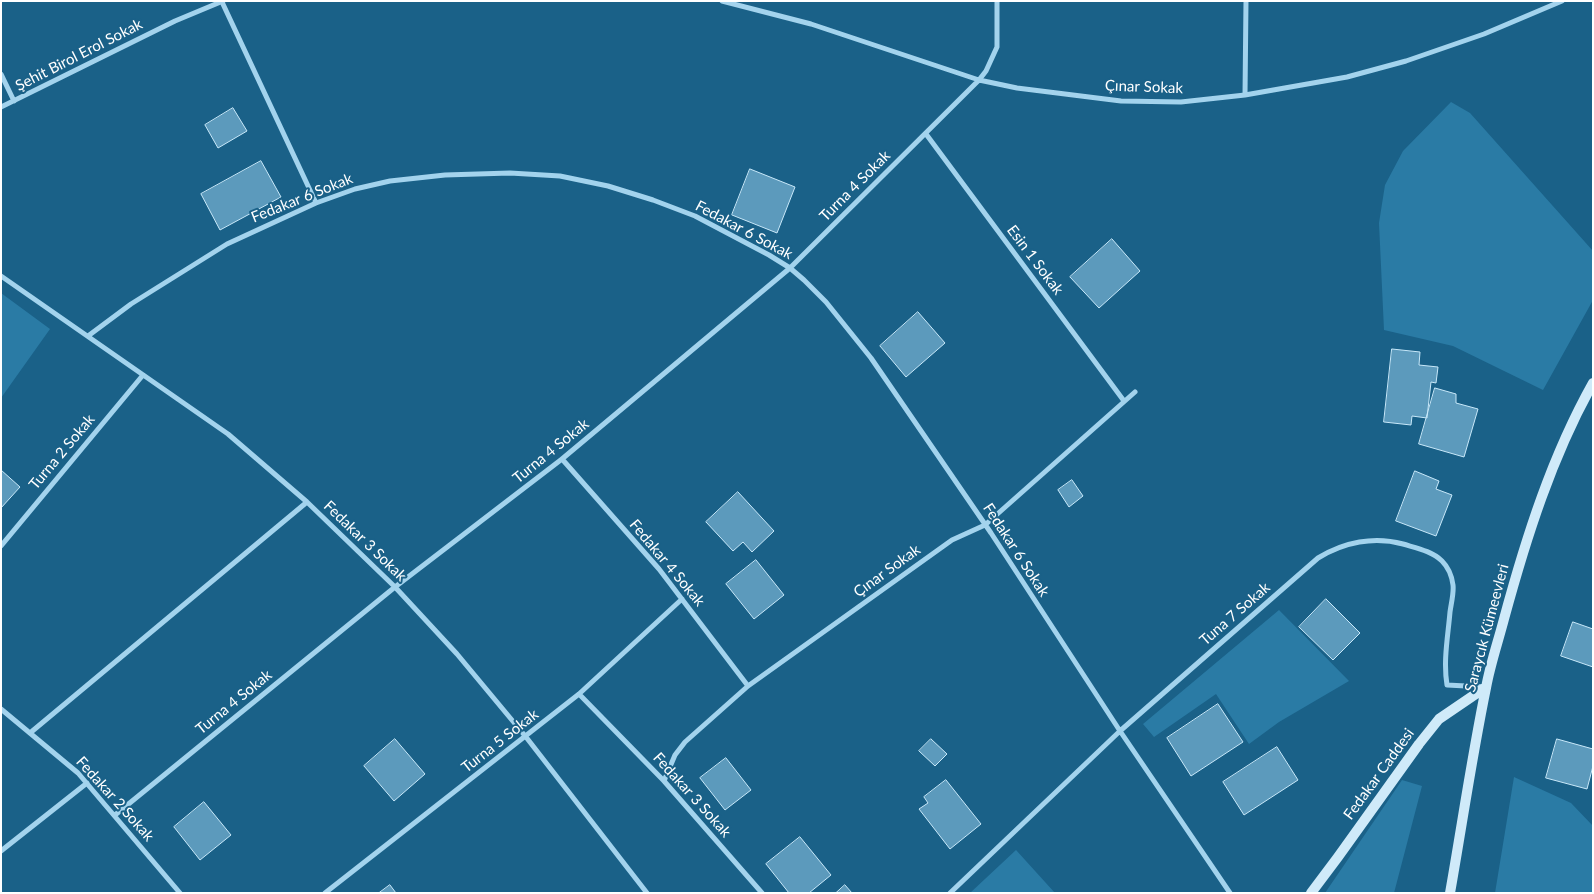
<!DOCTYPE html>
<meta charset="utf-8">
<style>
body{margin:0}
#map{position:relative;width:1594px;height:894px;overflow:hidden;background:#1a6188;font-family:Lato,sans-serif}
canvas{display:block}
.frame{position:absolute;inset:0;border:2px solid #fff;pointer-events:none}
</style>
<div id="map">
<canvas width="1594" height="894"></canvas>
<div class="frame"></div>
</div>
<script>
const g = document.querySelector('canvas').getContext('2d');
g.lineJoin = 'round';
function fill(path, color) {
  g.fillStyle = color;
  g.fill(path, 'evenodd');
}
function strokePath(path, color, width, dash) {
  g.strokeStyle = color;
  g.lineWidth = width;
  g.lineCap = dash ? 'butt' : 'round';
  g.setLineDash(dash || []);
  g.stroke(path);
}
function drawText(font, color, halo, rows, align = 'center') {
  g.font = font + ' Lato,sans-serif';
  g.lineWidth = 4;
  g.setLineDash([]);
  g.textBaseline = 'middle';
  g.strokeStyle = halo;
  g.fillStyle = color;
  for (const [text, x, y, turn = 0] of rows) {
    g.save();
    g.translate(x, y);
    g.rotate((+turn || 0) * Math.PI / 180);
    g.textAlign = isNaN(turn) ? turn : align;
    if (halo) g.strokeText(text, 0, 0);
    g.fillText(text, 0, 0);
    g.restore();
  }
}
fill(new Path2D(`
 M1451,102L1470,113L1593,251V300L1543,390L1453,346L1384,330L1379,223L1385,185L1403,151Z
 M1,293L50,329L1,398Z
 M1279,610L1349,681L1279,722L1249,744L1216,694L1154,737L1143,724Z
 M1514,777L1571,803L1593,826V893H1495Z
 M1402,780L1422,786L1394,893H1325Z
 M1016,850L1055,893H970Z`), '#2a7ba5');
const building = new Path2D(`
 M233,108L247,131L218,148L205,125Z
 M261,161L281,197L220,230L201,194Z
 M750,169L795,187L777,233L732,215Z
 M1112,239L1140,271L1099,308L1070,277Z
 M918,312L945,343L906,377L880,346Z
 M1392,349L1420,352L1419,365L1438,367L1436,383L1431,382L1427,418L1412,416L1411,425L1384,422Z
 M1435,388L1456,394V403L1478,409L1464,457L1419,444Z
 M1,470L20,487L1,508Z
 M1415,471L1439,481L1436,489L1452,495L1436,536L1396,521Z
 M1072,480L1083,496L1069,507L1058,490Z
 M738,492L774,531L752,552L743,542L733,551L706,522Z
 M756,560L784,595L754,619L726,584Z
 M1326,599L1360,633L1333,660L1299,627Z
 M1573,622L1593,629V667L1561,656Z
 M1218,704L1243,742L1191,776L1167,738Z
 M395,739L425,774L394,801L364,766Z
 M931,739L947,754L935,766L919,751Z
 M1557,739L1593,749V766L1587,789L1546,778Z
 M1277,747L1298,780L1244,815L1223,782Z
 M726,758L751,790L725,810L700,778Z
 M946,780L981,824L950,849L919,809L928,803L924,797Z
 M204,802L231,835L200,860L174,827Z
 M800,837L831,875L809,893H789L766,864Z
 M390,885L396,893H379Z
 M845,885L852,893H836Z`);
fill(building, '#5c9abc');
strokePath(building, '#c8e8f9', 1);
strokePath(new Path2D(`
 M722,1L811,24L979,80L1017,88L1121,101L1181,102L1245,95L1347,77L1406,61L1484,34L1562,1
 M222,2L316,203
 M1,74L14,101
 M1245,95L1246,1
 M1,107L175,21L223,1
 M926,134L1124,401
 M1,276L228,434L307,502L395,587L457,654L526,737L647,893
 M88,336L131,304L227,244L316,203L355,189L390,181L445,175L510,173L560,176L608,186L653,200L695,216L769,255L790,268L804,280L826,302L871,358L991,533L1120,731L1230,893
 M562,459L659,569L748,686
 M1,546L143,375
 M579,694L664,781L762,893
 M1,709L78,773L180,893
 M30,733L307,502
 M664,781L675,755L685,742L748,686L952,540L985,525L1135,392
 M115,815L395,587L562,459L790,268L979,80L986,71L997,47V1
 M1,851L87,783
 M325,893L579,694L682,599
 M950,893L1120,731L1318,558C1344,542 1374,536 1403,544C1416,548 1432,551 1442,561C1448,567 1452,577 1453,585C1454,593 1451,604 1450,612C1448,636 1443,661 1447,685L1485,687`), '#a3d3ed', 5);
strokePath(new Path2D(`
 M1311,893L1338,857L1419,744L1439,719L1486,687
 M1450,893C1462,825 1472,756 1486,688C1490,665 1498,642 1504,619C1526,538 1552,456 1593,383`), '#cfeaf9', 10);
drawText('15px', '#fff', '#1a6188', [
 ["Şehit Birol Erol Sokak",79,55,-27],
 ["Çınar Sokak",1144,87,2],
 ["Turna 4 Sokak",855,186,-45],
 ["Fedakar 6 Sokak",302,198,-22],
 ["Fedakar 6 Sokak",744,230,28],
 ["Esin 1 Sokak",1035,260,53],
 ["Turna 4 Sokak",551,451,-39],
 ["Turna 2 Sokak",62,452,-50],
 ["Fedakar 3 Sokak",365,541,44],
 ["Fedakar 6 Sokak",1016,550,57],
 ["Fedakar 4 Sokak",667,563,50],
 ["Çınar Sokak",887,571,-36],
 ["Tuna 7 Sokak",1235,614,-41],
 ["Saraycık Kümeevleri",1487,628,-75],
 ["Turna 4 Sokak",234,702,-39],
 ["Turna 5 Sokak",500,741,-38],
 ["Fedakar Caddesi",1379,774,-54],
 ["Fedakar 3 Sokak",692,795,48],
 ["Fedakar 2 Sokak",115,799,48]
]);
</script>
